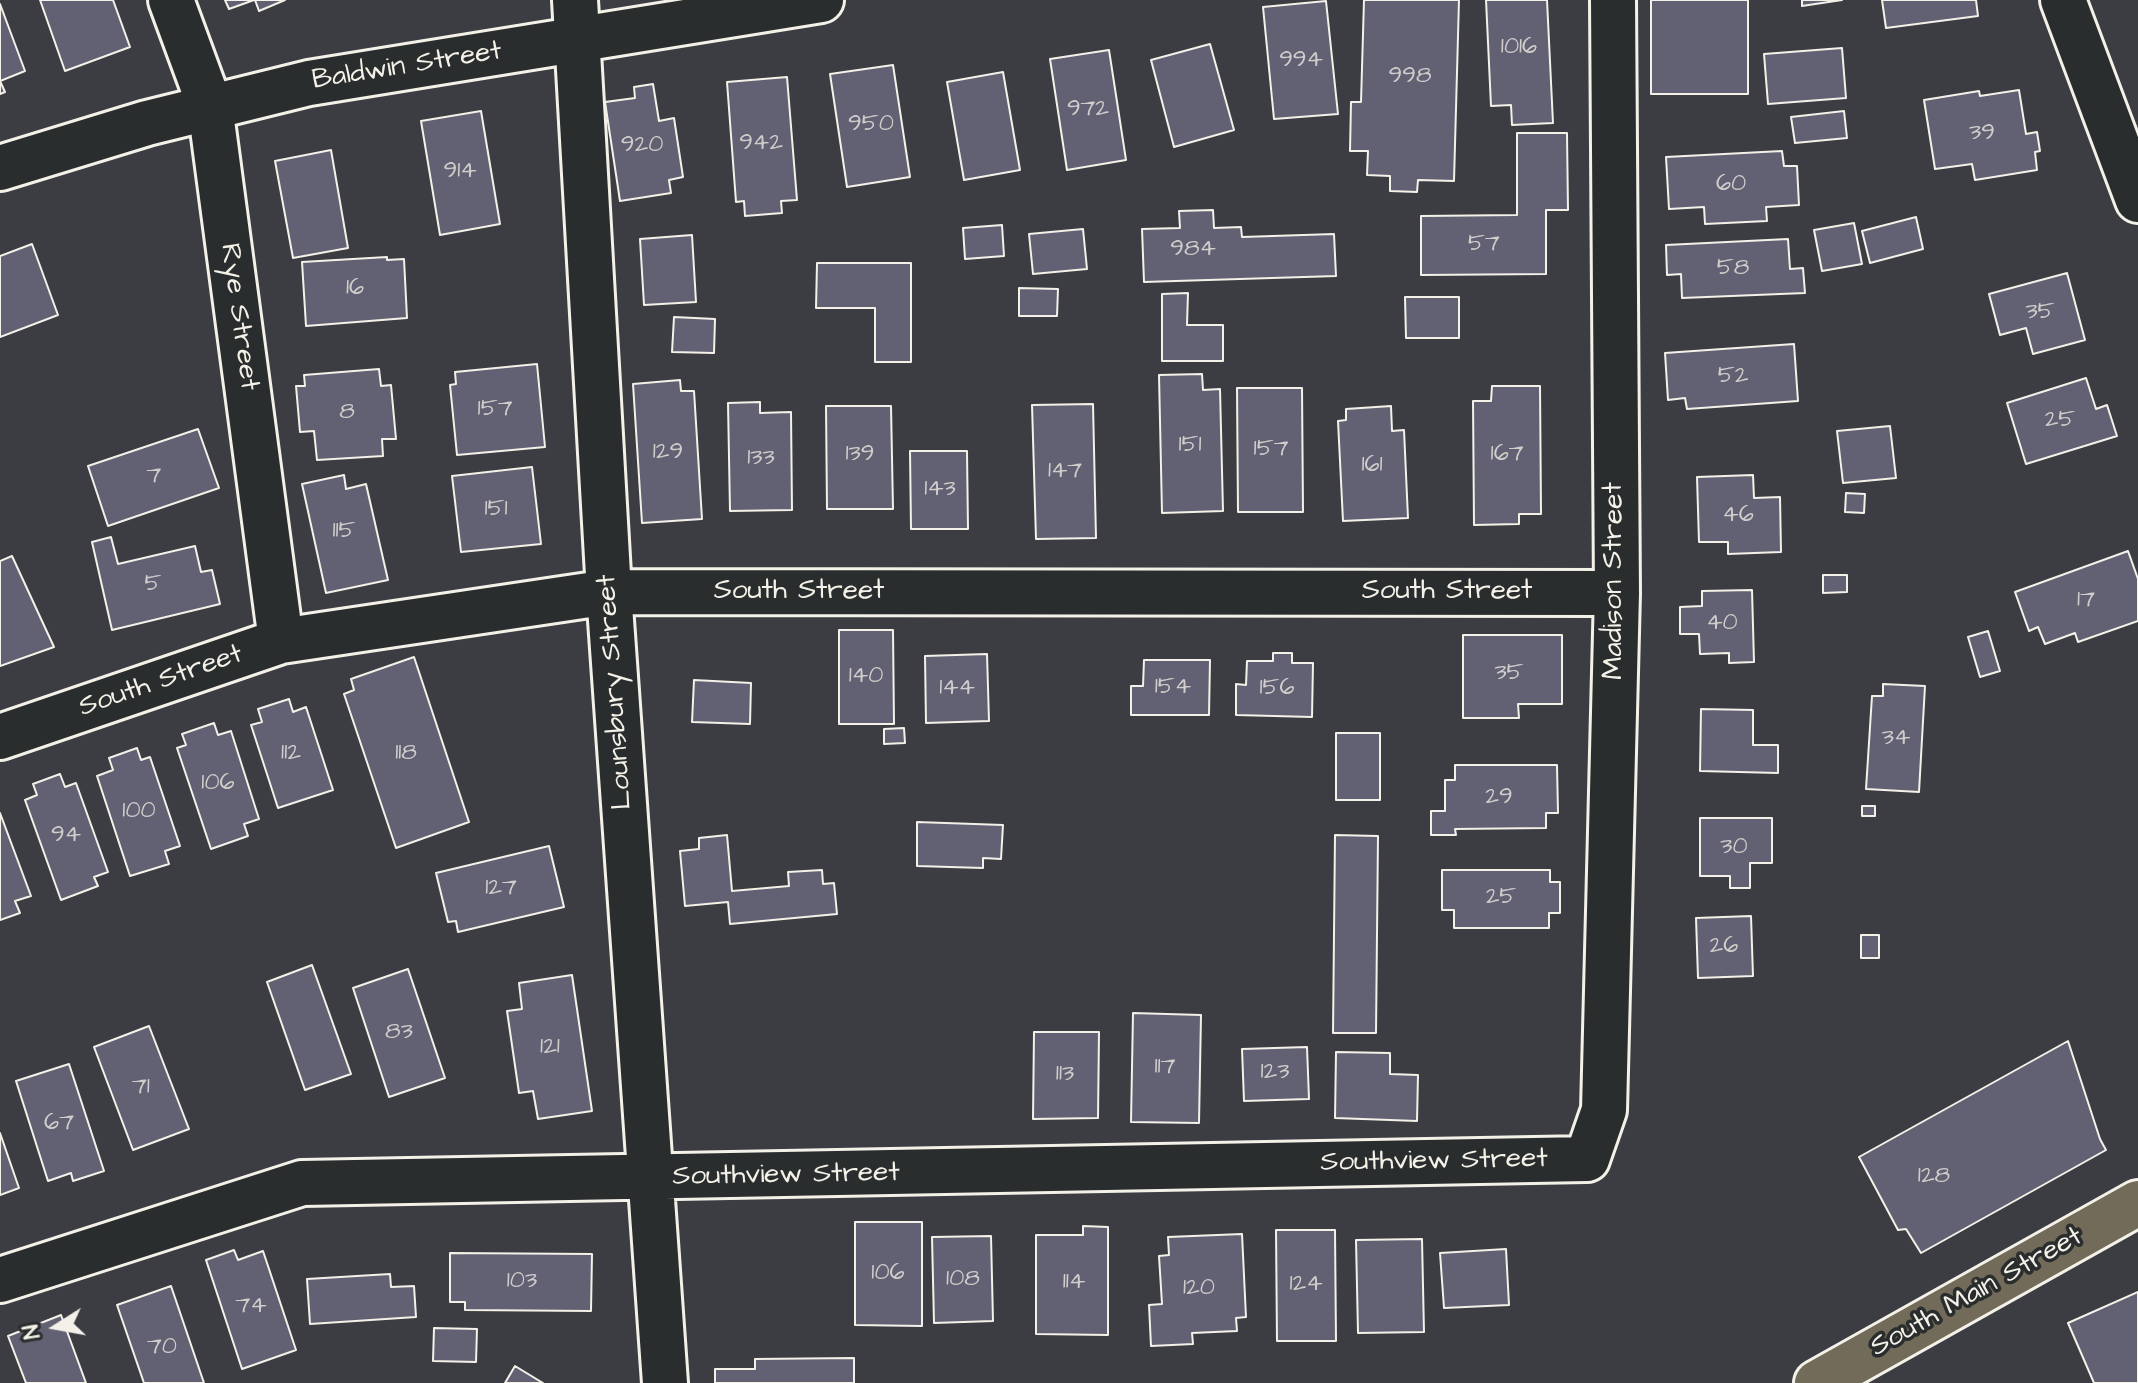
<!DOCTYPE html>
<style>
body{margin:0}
#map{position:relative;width:2138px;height:1383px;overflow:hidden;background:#3b3d43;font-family:"Architects Daughter",sans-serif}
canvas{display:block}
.north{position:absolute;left:16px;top:1287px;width:80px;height:80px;-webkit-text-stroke:6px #2a2d2e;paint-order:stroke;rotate:259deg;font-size:22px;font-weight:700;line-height:32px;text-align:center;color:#f4f1e8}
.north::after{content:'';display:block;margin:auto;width:28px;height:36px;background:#f4f1e8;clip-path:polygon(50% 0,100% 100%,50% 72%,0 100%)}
</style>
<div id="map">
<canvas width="2138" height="1383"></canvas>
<div class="north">N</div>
</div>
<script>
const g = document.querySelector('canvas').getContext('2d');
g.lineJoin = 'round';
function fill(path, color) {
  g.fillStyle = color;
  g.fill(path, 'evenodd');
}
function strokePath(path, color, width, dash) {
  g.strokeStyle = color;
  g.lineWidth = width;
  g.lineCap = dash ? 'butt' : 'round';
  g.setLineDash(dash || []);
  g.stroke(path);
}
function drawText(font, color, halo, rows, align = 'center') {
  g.font = font + ' "Architects Daughter",sans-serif';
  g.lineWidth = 7;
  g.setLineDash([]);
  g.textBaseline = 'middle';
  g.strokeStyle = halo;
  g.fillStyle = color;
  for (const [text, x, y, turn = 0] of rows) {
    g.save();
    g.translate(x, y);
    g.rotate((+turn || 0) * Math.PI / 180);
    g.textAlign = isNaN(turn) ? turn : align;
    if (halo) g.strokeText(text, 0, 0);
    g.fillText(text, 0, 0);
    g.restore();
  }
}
const building = new Path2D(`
 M40,0H113L130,47L65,71Z
 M225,0H254L229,9Z
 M255,0H285L259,11Z
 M1364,0H1459L1454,181L1418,180L1417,192L1390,191V176L1367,175L1368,151H1350L1351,102H1361Z
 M1486,0H1547L1553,123L1512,125L1511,105L1491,106Z
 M1651,0H1748V94H1651Z
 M1802,0H1842L1802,6Z
 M1882,0H1976L1978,16L1886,28Z
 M1326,1L1338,114L1274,119L1263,7Z
 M0,4L25,71L0,81L5,92L0,94Z
 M1210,44L1234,130L1174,147L1151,60Z
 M1842,48L1846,98L1768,104L1764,54Z
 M1109,50L1126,160L1067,170L1050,59Z
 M893,65L910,177L847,187L830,74Z
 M1003,72L1020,170L964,180L947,82Z
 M787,77L797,200L781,201L782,213L745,216L744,201L736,202L727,82Z
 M653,84L659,121L674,118L683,177L669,180L671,193L620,201L605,102L635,98L634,87Z
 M2019,90L2026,134L2037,132L2040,151L2035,152L2037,170L1975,180L1972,164L1935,169L1924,100L1979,91L1980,96Z
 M481,111L500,224L440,235L421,121Z
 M1844,111L1847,138L1795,143L1791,117Z
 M1517,133H1567L1568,210H1546V274L1421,275V216L1517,215Z
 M331,150L348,248L293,258L275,161Z
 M1782,151L1784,166H1797L1799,205L1766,207L1767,221L1705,224L1704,207L1669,209L1666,157Z
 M1213,210L1214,228L1241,227L1242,237L1334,234L1336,276L1144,282L1142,229L1180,228L1179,211Z
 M1916,217L1923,249L1870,263L1862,231Z
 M1854,223L1862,264L1822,271L1814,230Z
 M1002,225L1004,256L965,259L963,228Z
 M1083,229L1087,269L1033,274L1029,234Z
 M692,235L696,302L644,305L640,239Z
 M1788,239L1790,269L1803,268L1805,293L1682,298L1681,274L1667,275L1666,245Z
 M32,244L58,315L0,337V256Z
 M387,257V260L404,259L407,318L306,326L302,262Z
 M817,263H911V362H875V308H816Z
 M2067,273L2085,340L2033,354L2026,328L2000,335L1989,294Z
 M1019,288L1058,289L1057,316H1019Z
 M1188,293L1187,325H1223V361H1162V294Z
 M1405,297H1459V338H1406Z
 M674,317L715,319L714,353L672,352Z
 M1794,344L1798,401L1687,409L1685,398L1668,400L1665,353Z
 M537,364L545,447L457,455L450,385L456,384L455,372Z
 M379,369L381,386L391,385L396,439H382L383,456L317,460L314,431L300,432L296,386H305L304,375Z
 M1202,374L1203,390L1220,389L1223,511L1162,513L1159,375Z
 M2086,378L2096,409L2107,405L2117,436L2026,464L2007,403Z
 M680,380L681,391H694L702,519L642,523L633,384Z
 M1492,386H1540L1541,514H1519V524L1474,525L1473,401H1491Z
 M1237,388H1302L1303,512H1238Z
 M760,402V413L791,412L792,510L730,511L728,403Z
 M1093,404L1096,538L1036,539L1032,405Z
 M826,406H891L893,509H827Z
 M1391,406L1392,431L1404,430L1408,518L1343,521L1338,421L1346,420V409Z
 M1890,426L1896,478L1843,483L1837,431Z
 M198,429L219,488L108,526L88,466Z
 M910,451H967L968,529H911Z
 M532,467L541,544L461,552L452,476Z
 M344,475L346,489L366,484L388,580L326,593L302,484Z
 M1753,475L1754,498L1780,497L1781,552L1728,554V542H1699L1697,477Z
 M1846,493L1865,494L1864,513L1845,512Z
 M111,537L118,564L195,546L201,572L212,570L220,604L112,630L92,542Z
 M2128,551L2138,579V621L2078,642L2075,633L2045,644L2038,627L2029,631L2015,592Z
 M12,556L54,647L0,666V561Z
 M1823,575H1847V592L1823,593Z
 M1752,590L1754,662L1729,663V653L1700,654L1699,634H1680V607L1702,606V591Z
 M839,630H893L894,724H839Z
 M1988,631L2000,671L1980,677L1968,637Z
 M1463,635H1562V704H1518L1519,718H1463Z
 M1273,653H1292V663H1313L1312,717L1236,715V684L1246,685L1247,661H1273Z
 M987,654L989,721L926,723L925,656Z
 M414,657L469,822L396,848L344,694L354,690L351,679Z
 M1144,660H1210L1209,715H1131V686H1143Z
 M694,680L751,683L750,724L692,722Z
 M1883,684L1925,686L1919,792L1866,789L1872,696H1883Z
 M289,699L293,712L306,707L333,790L278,808L251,725L262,722L258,709Z
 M1701,709L1753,710V745H1778V773L1700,771Z
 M214,723L218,735L231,731L259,819L244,824L248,836L211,849L177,748L186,745L182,734Z
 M904,728L905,743L884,744V729Z
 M1336,733H1380V800H1336Z
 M137,748L141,760L150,757L180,846L165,851L169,864L130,876L97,776L113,770L109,758Z
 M1455,765H1557L1558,813H1546V828L1455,829L1456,835H1431V811H1445V780H1455Z
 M60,774L65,787L76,783L108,872L94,877L98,886L61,900L25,800L37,795L33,784Z
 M1862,806H1875V816H1862Z
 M0,813L31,896L15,901L20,913L0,920Z
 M1700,818H1772V863H1750V888H1730V876H1700Z
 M917,822L1003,825L1001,859L983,858V868L917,866Z
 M727,835L732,891L789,886L788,872L822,870L823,884L834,883L837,914L730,924L728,902L685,906L680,851L699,849V838Z
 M1335,835L1378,836L1376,1033H1333Z
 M549,846L564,907L458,932L456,921L448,922L436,873Z
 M1442,870H1550V882H1560V913H1549V928H1454V910H1442Z
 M1751,916L1753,976L1698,978L1696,918Z
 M1861,935H1879V958H1861Z
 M312,965L351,1074L305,1090L267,982Z
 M408,969L445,1078L389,1097L353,988Z
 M572,975L592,1111L538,1119L533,1091L519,1093L507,1011L522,1009L519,983Z
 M1133,1013L1201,1015L1199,1123L1131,1122Z
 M149,1026L189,1129L133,1150L94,1047Z
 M1034,1032H1099L1098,1118L1033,1119Z
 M2068,1041L2100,1139L2106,1150L1921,1253L1906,1229L1898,1230L1859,1157Z
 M1307,1047L1309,1099L1244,1101L1242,1049Z
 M1336,1052L1390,1053V1074L1418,1075L1417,1121L1335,1118Z
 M69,1064L104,1171L73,1181L71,1173L48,1181L16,1081Z
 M0,1133L19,1188L0,1195Z
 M855,1222H922V1326L855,1325Z
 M1083,1226L1108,1227V1335L1036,1334V1235H1083Z
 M1276,1230H1335L1336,1341H1277Z
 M1242,1234L1246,1317L1236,1318L1237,1331L1192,1333L1193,1344L1151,1346L1149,1305L1162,1304L1159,1256L1169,1255L1168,1237Z
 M991,1236L993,1321L934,1323L932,1237Z
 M1422,1239L1424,1332L1358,1333L1356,1240Z
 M1506,1249L1509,1305L1444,1308L1440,1253Z
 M234,1250L238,1260L263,1251L296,1350L242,1369L206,1260Z
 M450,1253L592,1254L591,1311L465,1310V1302H450Z
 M390,1274L391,1287L414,1286L416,1317L310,1324L307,1279Z
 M171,1286L204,1383H144L117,1305Z
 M2138,1292V1383H2094L2068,1323Z
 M61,1315L86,1383H26L8,1336Z
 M434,1328L477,1329L476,1362L433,1361Z
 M854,1358V1383H715V1369H755V1359Z
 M515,1366L543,1383H505Z`);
fill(building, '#626173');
strokePath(building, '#f4f1e8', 2);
const street = new Path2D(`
 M171,0L210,106L281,641
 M575,0L609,592L665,1383
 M2063,0L2138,200
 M0,737L281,641L609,592L1617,593
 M0,1280L302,1183L1587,1159L1604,1110L1617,593L1613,0`);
const secondary = new Path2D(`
 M0,168L147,123L309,83L821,0`);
const primary = new Path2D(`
 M1817,1383L2138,1203`);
strokePath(street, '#f4f1e8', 50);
strokePath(secondary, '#f4f1e8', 50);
strokePath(primary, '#f4f1e8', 50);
strokePath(street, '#2a2d2e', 44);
strokePath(secondary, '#2a2d2e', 44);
strokePath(primary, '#726b5a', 44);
drawText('24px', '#d0cdcb', null, [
 ["1016",1519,48],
 ["994",1301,61],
 ["998",1410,77],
 ["972",1088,110],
 ["950",871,125],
 ["39",1982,134],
 ["942",761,144],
 ["920",642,146],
 ["914",460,172],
 ["60",1731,185],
 ["57",1484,245],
 ["984",1193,250],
 ["58",1733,269],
 ["16",355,289],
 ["35",2040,313],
 ["52",1733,377],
 ["157",495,410],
 ["8",347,413],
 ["25",2060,421],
 ["151",1190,446],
 ["157",1271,450],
 ["129",668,453],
 ["139",860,455],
 ["167",1507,455],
 ["133",761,459],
 ["161",1372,466],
 ["147",1065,472],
 ["7",154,477],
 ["143",940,490],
 ["151",496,510],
 ["46",1738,516],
 ["115",344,532],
 ["5",153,585],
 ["17",2086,601],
 ["40",1722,624],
 ["35",1509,674],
 ["140",866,677],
 ["154",1173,688],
 ["144",957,689],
 ["156",1277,689],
 ["34",1896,739],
 ["112",291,754],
 ["118",406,754],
 ["106",218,784],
 ["29",1499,798],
 ["100",139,812],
 ["94",66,836],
 ["30",1734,848],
 ["127",501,889],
 ["25",1501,898],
 ["26",1724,947],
 ["83",399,1033],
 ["121",550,1048],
 ["117",1165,1068],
 ["123",1275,1073],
 ["113",1065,1075],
 ["71",141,1088],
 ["67",59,1124],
 ["128",1934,1177],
 ["106",888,1274],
 ["108",963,1280],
 ["103",522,1282],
 ["114",1074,1283],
 ["124",1306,1285],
 ["120",1199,1289],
 ["74",251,1307],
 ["70",162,1348]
]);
drawText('28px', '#f4f1e8', '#2a2d2e', [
 ["Baldwin Street",407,67,-9],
 ["Rye Street",238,317,82],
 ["Madison Street",1615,581,-90],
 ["South Street",799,592],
 ["South Street",1447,592],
 ["South Street",161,682,-19],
 ["Lounsbury Street",616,692,-94],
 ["Southview Street",1434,1162,-1],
 ["Southview Street",786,1176,-1],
 ["South Main Street",1977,1293,-29]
]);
</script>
